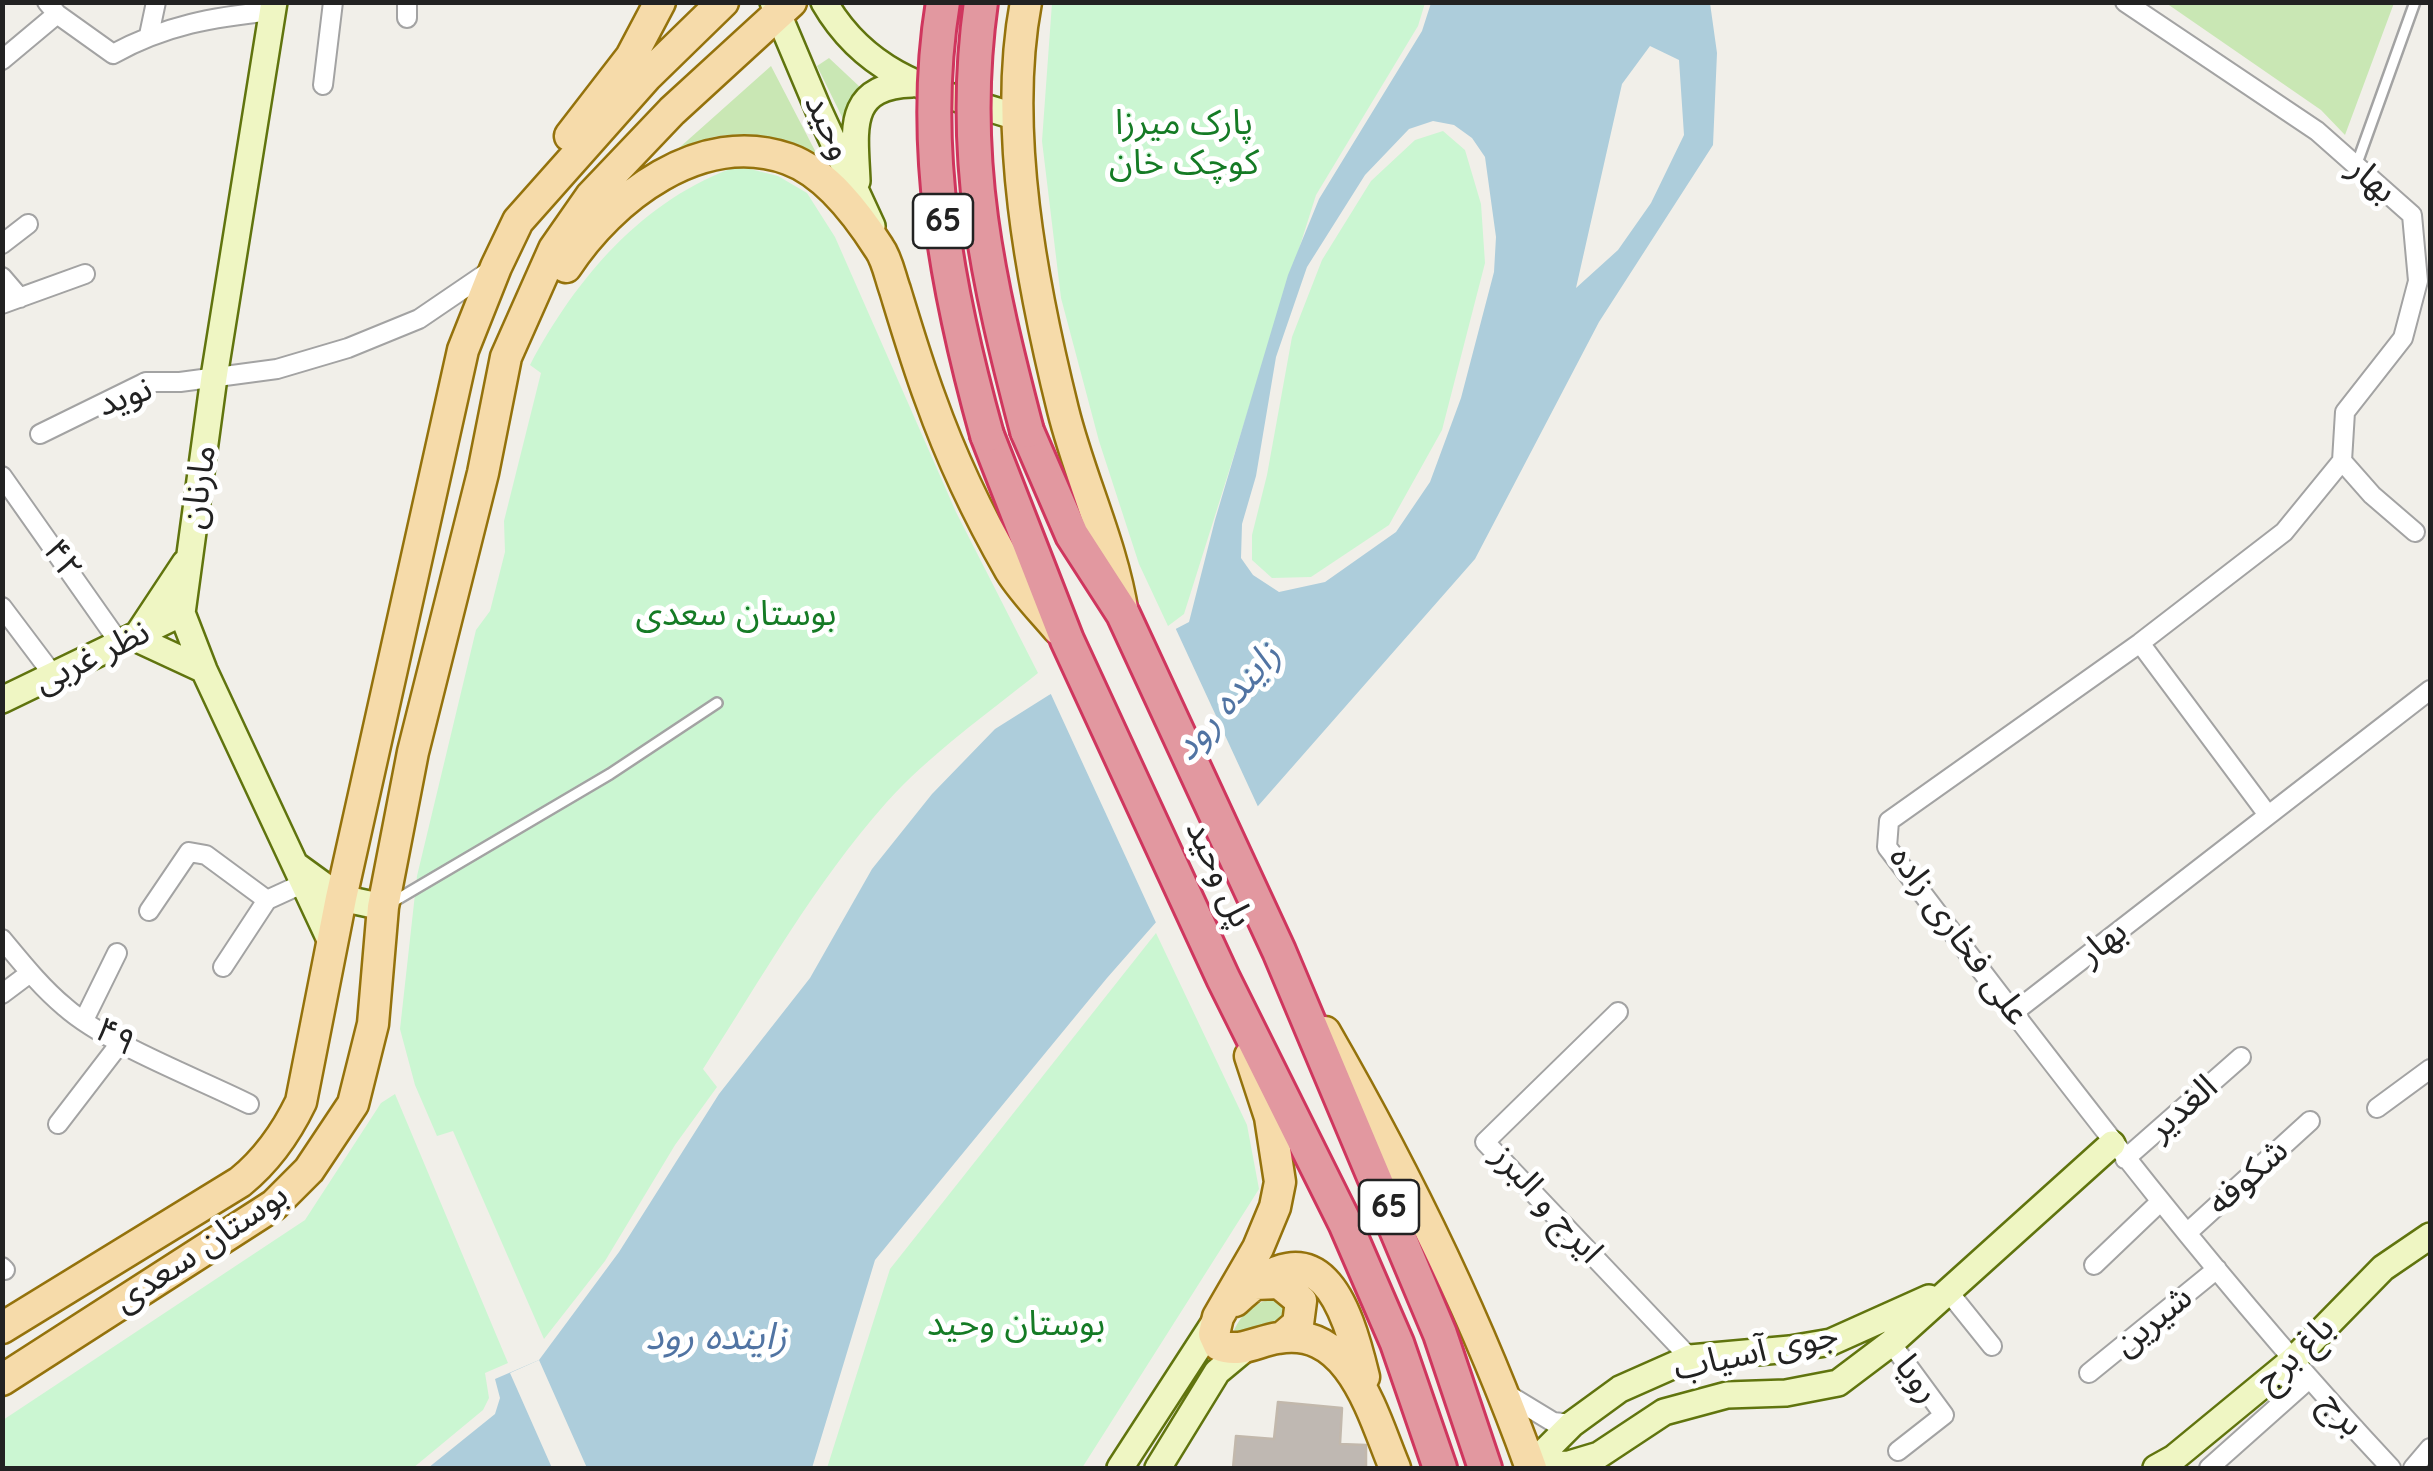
<!DOCTYPE html>
<meta charset="utf-8">
<style>
body{margin:0}
#map{position:relative;width:2433px;height:1471px;overflow:hidden;background:#f1efe9;font-family:Quicksand,sans-serif}
canvas{display:block}
.frame{position:absolute;inset:0;border:5px solid #222;pointer-events:none}
</style>
<div id="map">
<canvas width="2433" height="1471"></canvas>
<div class="frame"></div>
</div>
<script>
const g = document.querySelector('canvas').getContext('2d');
g.lineJoin = 'round';
function fill(path, color) {
  g.fillStyle = color;
  g.fill(path, 'evenodd');
}
function strokePath(path, color, width, dash) {
  g.strokeStyle = color;
  g.lineWidth = width;
  g.lineCap = dash ? 'butt' : 'round';
  g.setLineDash(dash || []);
  g.stroke(path);
}
function drawText(font, color, halo, rows, align = 'center') {
  g.font = font + ' Quicksand,"Noto Sans Arabic",sans-serif';
  g.lineWidth = 10;
  g.setLineDash([]);
  g.textBaseline = 'middle';
  g.strokeStyle = halo;
  g.fillStyle = color;
  for (const [text, x, y, turn = 0] of rows) {
    g.save();
    g.translate(x, y);
    g.rotate((+turn || 0) * Math.PI / 180);
    g.textAlign = isNaN(turn) ? turn : align;
    if (halo) g.strokeText(text, 0, 0);
    g.fillText(text, 0, 0);
    g.restore();
  }
}
fill(new Path2D(`
 M2166,3H2394L2345,135L2321,110Z
 M829,58L861,88L844,121L817,66Z
 M771,66L825,170C792,145 749,126 706,139C694,143 682,150 670,156Z
 M1268,1300L1280,1301C1297,1327 1260,1330 1242,1334L1234,1330C1242,1314 1251,1305 1268,1300Z`), '#c9e7b4');
fill(new Path2D(`
 M1052,3H1425L1418,26L1316,195L1184,614L1168,626L1139,564L1099,441L1061,298L1042,141Z
 M1443,131L1465,150L1481,204L1485,263L1442,430L1389,525L1311,577L1272,578L1252,560V535L1267,475L1292,337L1322,260L1371,181L1415,140Z
 M738,166L778,176L807,193L835,237L956,512L1038,673C987,714 930,754 886,803C815,883 761,979 703,1069L717,1087L675,1145L605,1261L544,1339L453,1131L437,1136L415,1085L400,1029L417,876L476,630L490,611L505,552L504,521L541,373L530,365C576,278 643,199 738,166Z
 M1156,933L1247,1125L1259,1189L1082,1468H827L890,1269Z
 M395,1094L508,1363L485,1373L489,1398L483,1410L413,1468H3V1420L305,1220L381,1103Z`), '#cbf6d2');
fill(new Path2D(`
 M1431,3H1710L1717,53L1713,145L1599,322L1475,559L1107,978L875,1260L812,1468H428L495,1414L500,1398L495,1379L539,1360L619,1252L719,1094L810,978L872,869L932,794L995,729L1049,695L1189,622L1215,520L1288,275L1319,199L1422,31ZM1650,46L1679,60L1684,135L1651,203L1618,250L1576,288L1622,84ZM1433,121L1454,125L1472,138L1485,157L1496,237L1494,272L1461,398L1430,482L1396,532L1325,582L1279,592L1253,575L1241,558L1242,524L1256,476L1276,357L1307,267L1365,175L1409,129Z`), '#adcddb');
fill(new Path2D(`
 M1174,625L1260,811L1158,927L1049,690Z
 M539,1360L587,1468H552L510,1373Z`), '#f1efe9');
const building = new Path2D(`
 M1278,1402L1342,1408L1340,1444L1366,1445V1468H1233L1236,1436L1274,1439Z`);
fill(building, '#bfb8b2');
strokePath(building, '#c2b8ac', 2.5);
const lane = new Path2D(`
 M2356,166L2415,2
 M391,903L610,774L717,703`);
const street = new Path2D(`
 M47,2L57,14L113,54C166,25 213,17 273,11
 M2125,2L2317,131L2412,215L2418,281L2403,338L2345,412L2342,461L2372,495L2415,532
 M407,18V2
 M149,35L156,2
 M2,60L57,14
 M323,85L333,2
 M2,244L28,224
 M2,277L20,298
 M2,304L85,274
 M40,434L146,382H180L277,369L348,348L419,319L491,270
 M2342,461L2284,532L2140,643L1889,821L1887,847C2049,1059 2208,1273 2391,1468
 M2,476L121,645
 M2,607L54,676
 M2140,643L2268,815
 M149,911L189,852L206,855L267,900
 M2,939C22,963 41,987 65,1007C107,1044 197,1078 249,1104
 M223,967L267,900L302,884
 M2,994L30,973
 M1618,1012L1485,1142L1690,1358
 M2013,1013L2430,690
 M84,1020L117,953
 M2377,1108L2430,1069
 M58,1124L121,1042
 M2125,1159L2241,1057
 M2187,1233L2310,1121
 M2094,1265L2160,1202
 M2,1267L5,1270
 M1947,1290L1992,1346
 M1891,1343L1944,1415L1898,1451
 M2089,1373L2217,1269
 M1502,1391L1553,1422L1572,1424
 M2209,1468L2309,1379
 M2413,1468L2430,1448`);
const secondary = new Path2D(`
 M274,2L214,377L182,613L204,670L332,944
 M773,2L819,111L872,226
 M824,2C869,80 938,92 1017,117
 M857,181C855,131 845,86 912,84
 M138,634L185,563
 M135,638L204,670
 M2,700L182,613
 M297,866L341,898L383,907
 M1530,1466L1569,1464L1599,1455L1664,1412L1727,1395L1786,1393L1838,1383L1891,1343L2112,1144
 M1530,1466L1572,1424L1620,1389L1690,1358L1790,1349L1831,1342L1929,1298
 M1120,1468L1218,1317
 M1158,1468L1217,1372L1247,1347
 M2156,1468L2174,1458L2293,1360L2383,1268L2430,1236`);
const primary = new Path2D(`
 M1026,2C1002,129 1032,285 1063,410C1080,479 1112,543 1123,614
 M570,136L631,57L660,2
 M566,267C611,198 701,128 788,159C827,173 858,215 879,248C887,259 890,276 895,290C906,326 917,363 930,398C951,457 979,516 1010,570C1023,591 1042,610 1058,629
 M1325,1032C1405,1171 1477,1317 1531,1468
 M1250,1056L1270,1117L1280,1182L1275,1207L1258,1248L1218,1317L1214,1334L1219,1345C1240,1354 1257,1341 1278,1338C1351,1325 1373,1416 1395,1468
 M1255,1284L1279,1283L1301,1301L1298,1324L1284,1336
 M1235,1301C1319,1221 1346,1303 1364,1377
 M2,1328L240,1182C266,1161 286,1133 301,1102L341,898L463,350L496,267L518,221L646,77L723,2
 M2,1380L274,1205L309,1170L353,1104L373,1024L383,907L413,752L483,473L506,357L554,249L591,196L672,111L791,2`);
const highway = new Path2D(`
 M1027,431L1072,535L1123,614L1279,951L1440,1334L1485,1468
 M987,435L1067,640L1223,978L1345,1223L1397,1343L1440,1468`);
strokePath(lane, '#a3a3a3', 14);
strokePath(street, '#a3a3a3', 22);
strokePath(secondary, '#60740e', 30);
strokePath(primary, '#94720c', 35);
strokePath(highway, '#cf365e', 38);
strokePath(lane, '#fff', 9);
strokePath(street, '#fff', 18);
strokePath(secondary, '#eff6c3', 25);
strokePath(primary, '#f6dbaa', 30);
strokePath(highway, '#e298a0', 32);
const highwayBridge = new Path2D(`
 M943,2C919,147 948,295 987,435
 M981,2C959,157 988,282 1027,431`);
strokePath(highwayBridge, '#cf365e', 38, []);
strokePath(highwayBridge, '#e298a0', 32);
for (const [x, y, w] of [
 [943,221,60],
 [1389,1207,60]
]) {
  const box = new Path2D();
  box.roundRect(x - w / 2, y - 27, w, 54, 8);
  g.fillStyle = '#fff';
  g.fill(box);
  strokePath(box, '#222', 2.5);
}
drawText('bold 32px', '#222', null, [
 ["65",943,221],
 ["65",1389,1207]
]);
drawText('35px', '#157b25', '#fff', [
 ["پارک میرزا",1184,123],
 ["کوچک خان",1184,163],
 ["بوستان سعدی",736,614],
 ["بوستان وحید",1016,1324]
]);
drawText('35px', '#222', '#fff', [
 ["وحید",828,127,65],
 ["بهار",2372,180,41],
 ["نوید",125,397,-20],
 ["مارنان",199,487,-82],
 ["۴۲",62,560,55],
 ["نظر غربی",92,657,-26],
 ["پل وحید",1219,874,65],
 ["علی فخاری زاده",1959,936,54],
 ["بهار",2103,943,-38],
 ["۴۹",115,1037,29],
 ["الغدیر",2183,1108,-41],
 ["شکوفه",2248,1177,-42],
 ["ایرج و البرز",1547,1204,48],
 ["بوستان سعدی",201,1248,-34],
 ["شیرین",2153,1321,-39],
 ["جوی آسیاب",1756,1352,-12],
 ["باغ برج",2295,1354,-43],
 ["رویا",1917,1379,53],
 ["برج",2342,1414,48]
]);
drawText('italic 38px', '#5174a3', '#fff', [
 ["زاینده رود",1227,702,-49],
 ["زاینده رود",716,1338]
]);
</script>
